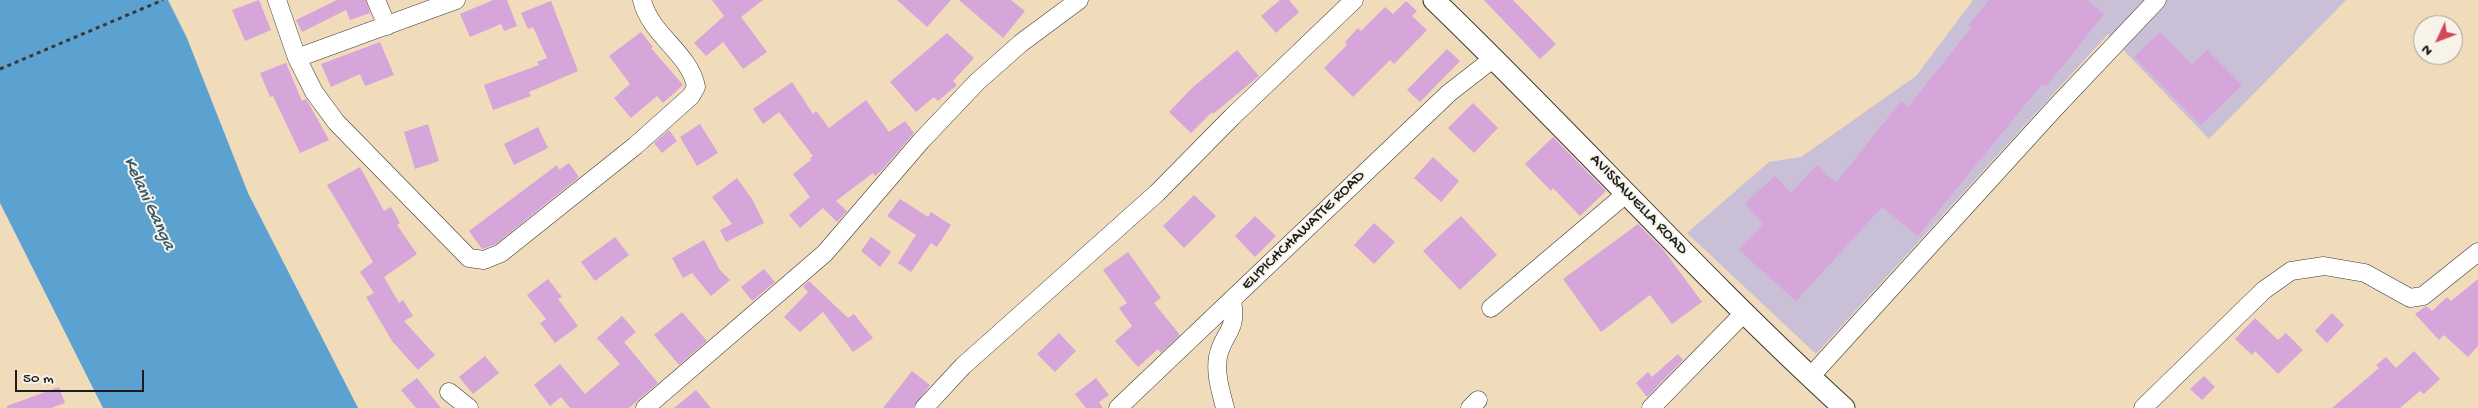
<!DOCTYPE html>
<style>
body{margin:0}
#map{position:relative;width:2478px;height:408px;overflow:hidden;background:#f0dcbb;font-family:"Gochi Hand",sans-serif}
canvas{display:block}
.north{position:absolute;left:2413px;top:15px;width:50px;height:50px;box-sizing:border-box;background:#f7f3e8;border:1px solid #9f9d96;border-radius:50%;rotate:227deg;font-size:14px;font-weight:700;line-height:20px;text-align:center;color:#1c1c1c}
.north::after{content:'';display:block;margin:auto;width:18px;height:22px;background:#d1495b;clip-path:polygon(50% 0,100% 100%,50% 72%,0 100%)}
.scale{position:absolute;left:15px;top:370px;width:129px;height:22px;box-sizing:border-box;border:2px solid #1c1c1c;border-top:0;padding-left:6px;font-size:15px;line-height:18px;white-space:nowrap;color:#1c1c1c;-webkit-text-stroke:4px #f7f3e8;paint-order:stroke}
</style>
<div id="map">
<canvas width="2478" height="408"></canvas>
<div class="north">N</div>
<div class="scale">50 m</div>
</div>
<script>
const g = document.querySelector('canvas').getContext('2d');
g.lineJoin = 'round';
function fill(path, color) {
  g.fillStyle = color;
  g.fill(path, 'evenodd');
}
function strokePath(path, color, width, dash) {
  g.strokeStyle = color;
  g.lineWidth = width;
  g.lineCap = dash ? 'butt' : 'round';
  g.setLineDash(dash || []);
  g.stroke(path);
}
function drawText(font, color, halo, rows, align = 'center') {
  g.font = font + ' "Gochi Hand",sans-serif';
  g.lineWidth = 4;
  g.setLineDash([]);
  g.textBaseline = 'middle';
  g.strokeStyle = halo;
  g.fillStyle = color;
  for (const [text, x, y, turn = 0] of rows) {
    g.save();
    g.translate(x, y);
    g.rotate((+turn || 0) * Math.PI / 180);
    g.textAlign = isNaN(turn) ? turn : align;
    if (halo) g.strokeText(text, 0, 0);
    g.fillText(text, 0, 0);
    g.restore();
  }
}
fill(new Path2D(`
 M1973,0H2346L2209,139L2108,34L1816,354L1687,233L1769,162L1801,157L1916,76Z`), '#c9bfd7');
fill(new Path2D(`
 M0,0H168L187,38L248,193L358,408H103L0,203Z`), '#5ba2d1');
fill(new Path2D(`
 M259,0L271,30L245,41L232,10Z
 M337,0H366L370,13L350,20L346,10L302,32L296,20Z
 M493,0H507L517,26L504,31L501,24L470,37L460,14Z
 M712,0H763L741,17L767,52L743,69L723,42L706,56L694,43L724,16Z
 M897,0H951L927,27Z
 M959,0H1011L1025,11L1003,38Z
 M1280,0H1289L1299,12L1276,33L1261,16Z
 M1484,0H1513L1556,44L1540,59Z
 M1989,0H2087L2104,14L2046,87L2042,84L1918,236L1882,207L1796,301L1739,250L1763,224L1745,203L1775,176L1791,193L1817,165L1836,183L1901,101L1908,107L1972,27L1969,25Z
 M551,1L578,71L529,92L531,96L493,110L484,85L539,65L537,62L547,58L533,27L528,29L521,13Z
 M1406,1L1417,11L1412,16L1427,30L1394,64L1390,60L1353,97L1324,68L1347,45L1345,42L1358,28L1361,31L1385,7L1393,14Z
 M641,32L653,47L651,48L683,85L663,103L657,96L631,118L614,98L630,84L609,56Z
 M2160,32L2192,65L2207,50L2242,85L2201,125L2134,57Z
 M947,33L974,58L953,81L957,85L938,101L934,97L916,112L890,82Z
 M380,42L394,75L365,86L360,74L331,87L321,64Z
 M1447,49L1460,61L1420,102L1407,90Z
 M1237,50L1259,76L1213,114L1212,112L1191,133L1169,112L1192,88Z
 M286,63L302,101L306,99L308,102L329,140L300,153L273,96L270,97L260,73Z
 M792,82L813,114L816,111L829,128L866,100L889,132L905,121L914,133L881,171L875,176L873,173L836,201L847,211L837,222L823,208L800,228L789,215L810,197L793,174L811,160L810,158L813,156L779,112L763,124L753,109Z
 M1473,103L1498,128L1474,153L1448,128Z
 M428,124L439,161L415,169L404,132Z
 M700,124L718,153L697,166L680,137Z
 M538,127L548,148L514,165L504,144Z
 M669,130L677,141L662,153L654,143Z
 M1553,137L1606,191L1580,216L1553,188L1551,191L1525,164Z
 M1433,157L1459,181L1441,202L1414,178Z
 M569,163L579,177L496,244L482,249L469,231L557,165L559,170Z
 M360,167L384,211L391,207L400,223L397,225L417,254L384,277L399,303L403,300L413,316L404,321L435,355L418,370L392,341L366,297L374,293L360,272L373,262L327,185Z
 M737,178L752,199L764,223L726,242L720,230L732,224L712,197Z
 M1194,195L1216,216L1184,248L1163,226Z
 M900,199L928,217L931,212L951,225L937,247L931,243L911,272L898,263L916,235L887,216Z
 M1255,216L1276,236L1255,257L1235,236Z
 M1461,216L1497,255L1460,290L1423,251Z
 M1374,223L1395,242L1374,264L1354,245Z
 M1638,224L1662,248L1702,302L1672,324L1650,295L1601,332L1563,279Z
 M615,237L629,255L595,281L581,262Z
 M871,237L891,252L880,267L861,251Z
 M704,240L720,270L730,280L711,296L692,273L683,278L672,258Z
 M1128,252L1161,298L1154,303L1180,335L1161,353L1158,349L1138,367L1115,341L1132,326L1119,308L1127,303L1103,270Z
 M764,269L775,282L752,301L741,287Z
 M548,279L562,297L558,299L578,326L555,343L540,323L546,319L527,295Z
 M2478,279V346L2468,357L2444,335L2439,340L2415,314L2426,306L2432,311L2447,297L2451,301Z
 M809,281L848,318L854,314L873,338L853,352L823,312L800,332L784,317L808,292L803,286Z
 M682,312L707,341L679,365L654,335Z
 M2332,313L2344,325L2327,343L2315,331Z
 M622,316L636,332L624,342L658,383L629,408H570L561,397L550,406L534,385L560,364L585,394L620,364L597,338Z
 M2255,318L2278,340L2286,333L2303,350L2278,374L2255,351L2252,355L2235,339Z
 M1059,333L1076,351L1055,372L1037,354Z
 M2414,351L2440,379L2424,394L2420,391L2400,408H2332L2379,368L2376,365L2386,357L2396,368Z
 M1678,354L1683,360L1647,397L1636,383L1648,372L1652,377Z
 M485,356L499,373L473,394L459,377Z
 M912,371L930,385L913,408H883Z
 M2204,376L2215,387L2202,400L2190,389Z
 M417,378L441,408H416L401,390Z
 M1096,378L1109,395L1099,402L1103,408H1086L1075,394Z
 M59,387L65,403L51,408H7V406Z
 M696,390L711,408H674Z`), '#d6a5d9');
const minor = new Path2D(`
 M277,0L297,58L314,92L336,122L469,258L484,260L501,253L635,146L691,96L696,87C690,53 650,35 642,0
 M376,0L387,26
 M297,58L456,0
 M1491,308L1627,193
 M1810,377L2054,109L2157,0
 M449,392L469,408
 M645,408L825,253L921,141L977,82L1021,43L1079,0
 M924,408L963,366L1157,193L1232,117L1354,0
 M1118,408L1449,93L1494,58
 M1225,408C1221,392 1215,374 1218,357C1223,332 1238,332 1232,301
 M1470,408L1478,400
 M1651,408L1744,313
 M2143,408L2264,290L2291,271L2324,266L2365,273L2410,298L2423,296L2478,252`);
const major = new Path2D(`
 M1434,0C1573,134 1702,278 1844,408`);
strokePath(minor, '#3c3934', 19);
strokePath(major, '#3c3934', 23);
strokePath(new Path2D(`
 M0,69L163,0`), '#3c3934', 3, [4, 4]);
strokePath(minor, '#fff', 18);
strokePath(major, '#fff', 21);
drawText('16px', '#1c1c1c', '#f7f3e8', [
 ["AVISSAWELLA ROAD",1638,205,46],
 ["ELIPICHCHAWATTE ROAD",1304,231,-44]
]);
drawText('italic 18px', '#38586d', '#f7f3e8', [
 ["Kelani Ganga",148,204,65]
]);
</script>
